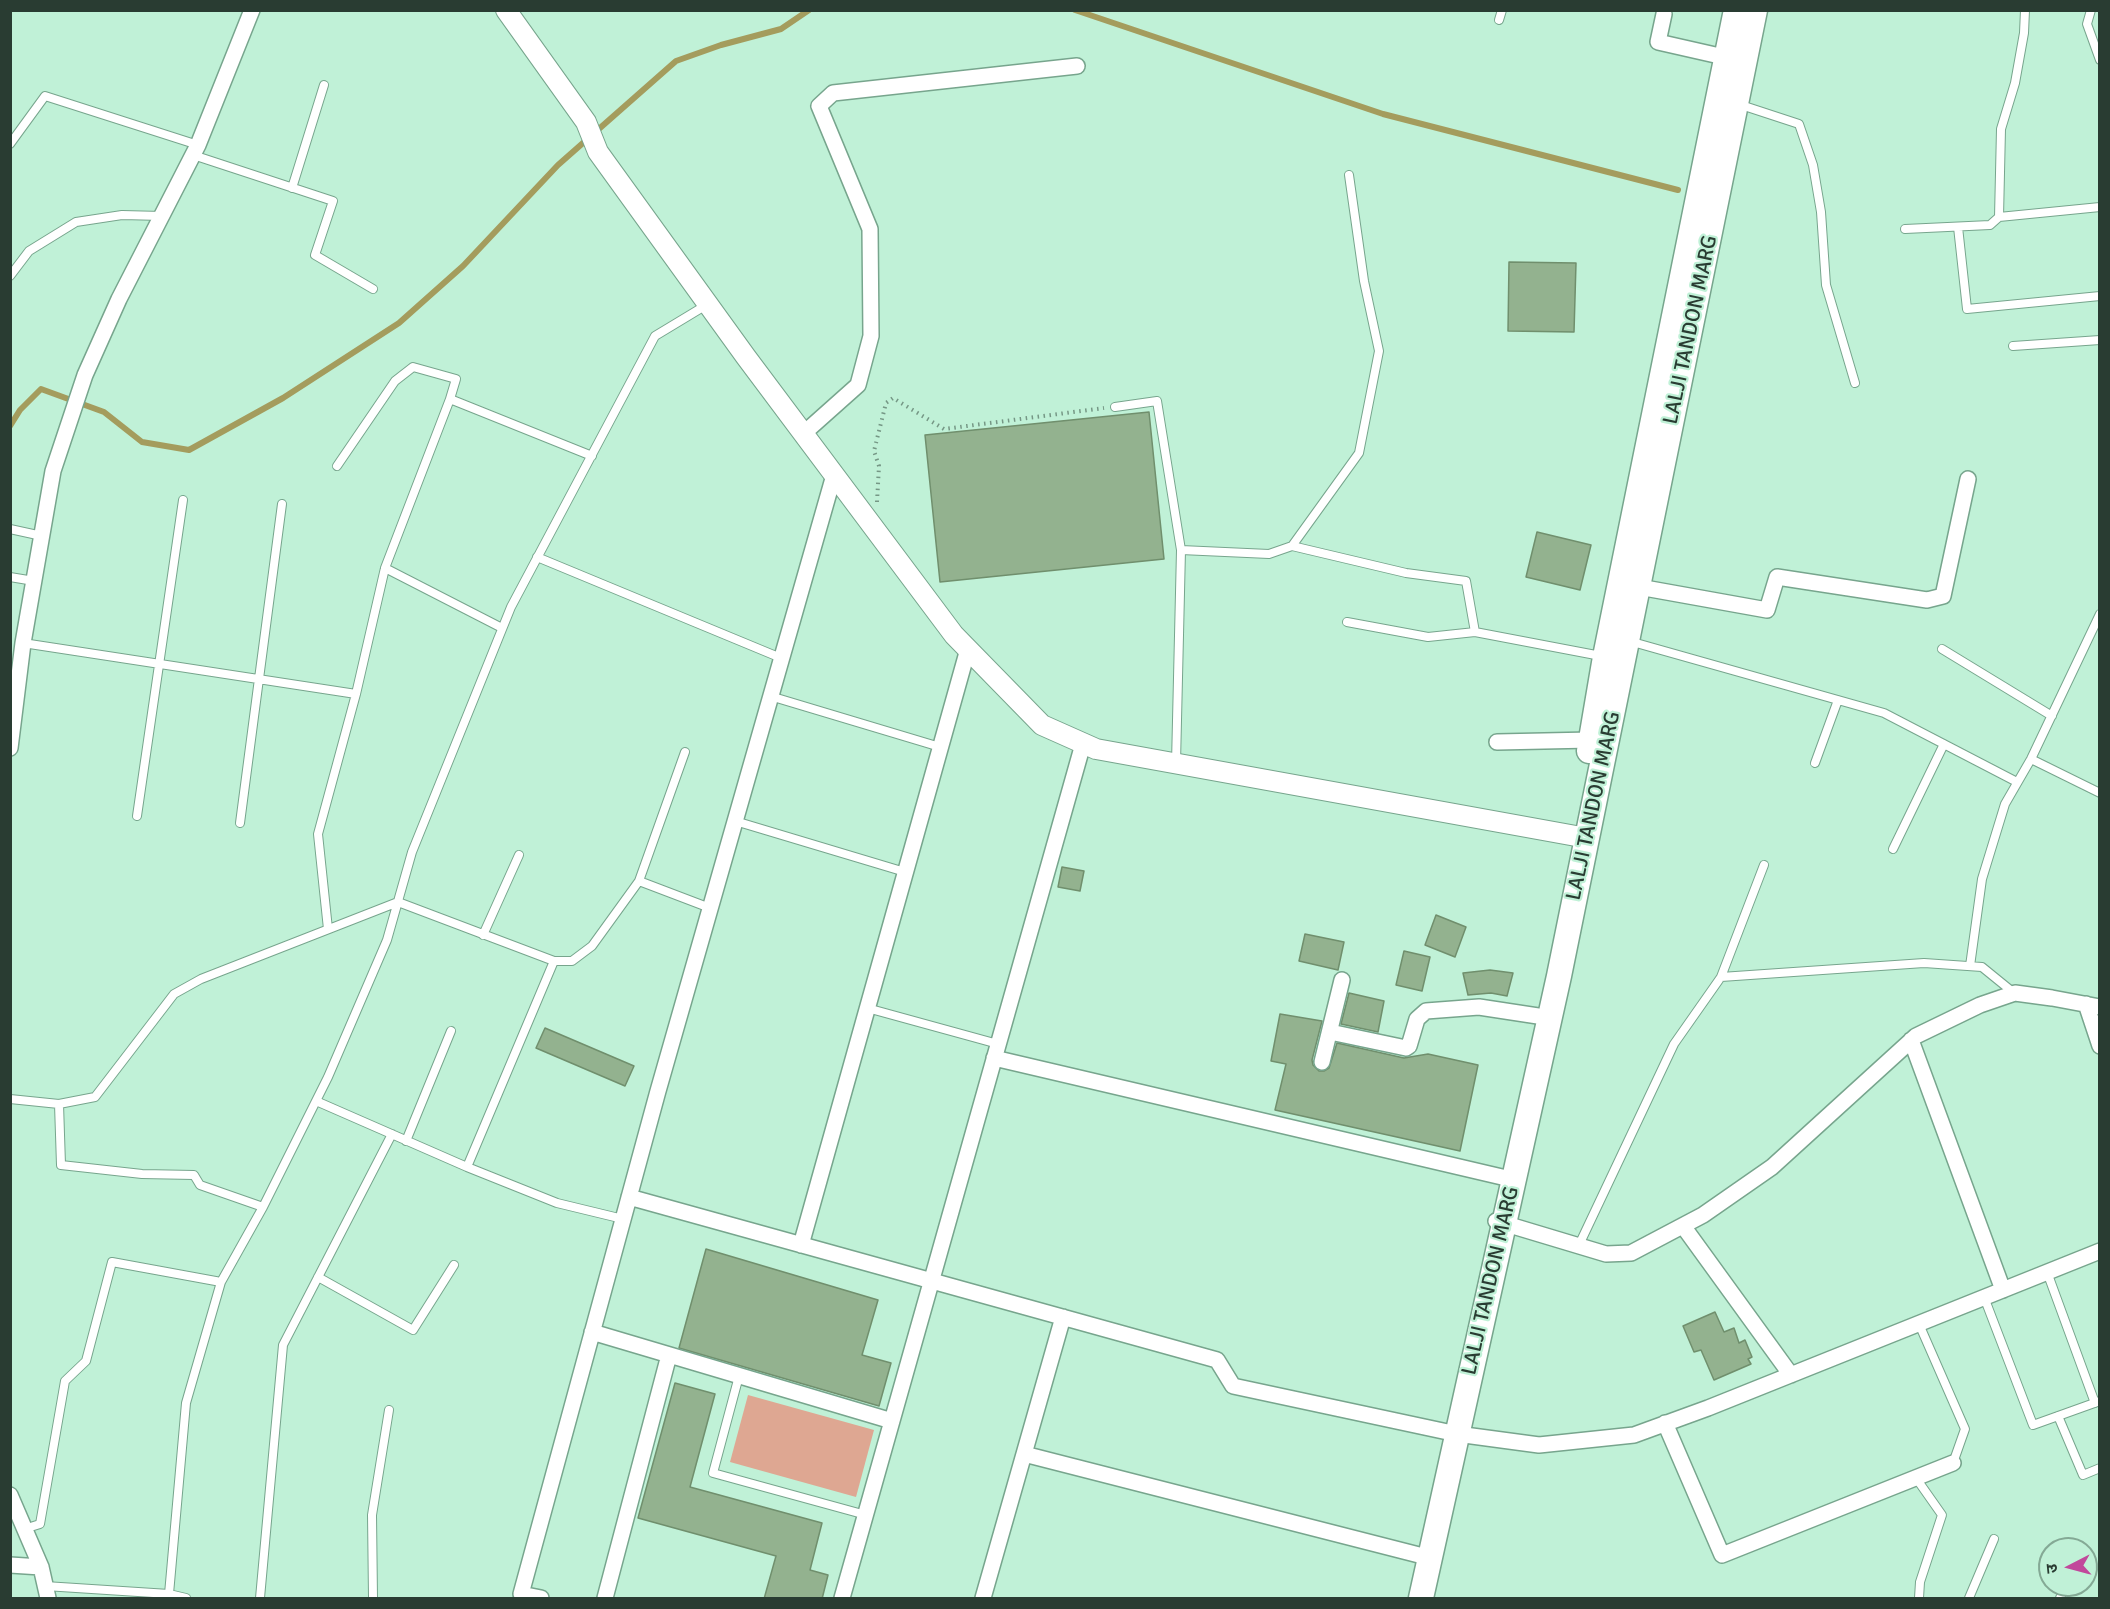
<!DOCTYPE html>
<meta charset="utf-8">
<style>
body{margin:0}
#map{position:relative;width:2110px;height:1609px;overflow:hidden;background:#c0f1d7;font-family:Signika,"Noto Sans Devanagari",sans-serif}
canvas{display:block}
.frame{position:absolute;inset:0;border:12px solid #293c32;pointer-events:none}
.north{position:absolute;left:2038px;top:1537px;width:60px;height:60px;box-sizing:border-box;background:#c0f1d7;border:2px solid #84a995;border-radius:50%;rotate:264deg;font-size:16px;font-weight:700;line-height:24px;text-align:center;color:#293c32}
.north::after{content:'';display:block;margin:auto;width:21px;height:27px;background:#c1489b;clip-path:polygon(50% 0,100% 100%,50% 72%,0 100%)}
</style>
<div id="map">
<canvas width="2110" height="1609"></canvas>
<div class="frame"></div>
<div class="north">उ</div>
</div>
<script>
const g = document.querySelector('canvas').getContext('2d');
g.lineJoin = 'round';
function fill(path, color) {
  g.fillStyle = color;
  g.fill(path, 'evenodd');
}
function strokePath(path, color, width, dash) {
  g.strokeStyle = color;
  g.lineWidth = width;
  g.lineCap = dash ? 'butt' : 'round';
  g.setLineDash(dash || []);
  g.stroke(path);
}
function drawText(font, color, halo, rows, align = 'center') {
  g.font = font + ' Signika,sans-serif';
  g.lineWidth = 4.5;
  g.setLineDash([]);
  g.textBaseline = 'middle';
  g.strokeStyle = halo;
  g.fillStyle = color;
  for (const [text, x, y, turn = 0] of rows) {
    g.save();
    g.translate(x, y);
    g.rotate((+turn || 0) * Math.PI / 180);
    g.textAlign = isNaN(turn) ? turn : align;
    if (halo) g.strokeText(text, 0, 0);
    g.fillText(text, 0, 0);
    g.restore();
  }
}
fill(new Path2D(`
 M748,1395L874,1430L856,1497L730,1462Z`), '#dea792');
strokePath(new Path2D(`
 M1075,10L1383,114L1678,190
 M10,426L20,410L41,389L104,412L142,442L189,450L283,398L399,323L463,266L558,165L676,61L721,45L781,29L809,10`), '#a49c5d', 6);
const building = new Path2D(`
 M1509,262L1576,263L1574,332L1508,331Z
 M1149,412L1164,559L940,582L925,435Z
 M1537,532L1591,545L1580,590L1526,577Z
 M1062,867L1084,871L1080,891L1058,887Z
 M1436,915L1466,927L1455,957L1425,945Z
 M1305,934L1344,942L1338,970L1299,961Z
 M1404,951L1430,957L1422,991L1396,985Z
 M1490,970L1513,973L1507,996L1491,993L1468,995L1463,973Z
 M1349,993L1384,1001L1378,1032L1341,1024Z
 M1280,1014L1322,1021L1312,1060L1313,1065L1319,1071H1324L1329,1068L1337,1043L1404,1058L1428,1054L1478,1065L1460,1151L1275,1110L1286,1064L1271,1061Z
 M545,1028L634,1066L625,1086L536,1048Z
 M706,1249L878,1300L862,1355L891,1363L879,1406L679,1348Z
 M1715,1312L1724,1332L1734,1328L1739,1343L1745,1340L1752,1357L1748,1359L1751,1364L1714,1380L1701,1350L1694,1352L1683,1326Z
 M675,1383L715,1394L690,1487L822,1523L810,1570L828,1575L822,1599H764L776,1556L638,1518Z`);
fill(building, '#93b28f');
strokePath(building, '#708f6d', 1.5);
const service = new Path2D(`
 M2025,10L2024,33L2015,83L2001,129L1999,217L2100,207
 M2091,10L2087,24L2100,60
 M1499,20L1502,10
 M1738,104L1799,124L1813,165L1821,212L1826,285L1855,383
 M10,144L45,96L198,145
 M193,155L333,201L315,255L373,289
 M292,188L324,85
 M1958,227L1967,309L2100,296
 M1905,229L1990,225L1999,217
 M10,276L29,251L76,222L122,215L162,216
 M2013,346L2100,340
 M1115,407L1157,401L1181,550
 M337,466L395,381L413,367L456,379L450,399
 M10,529L42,536
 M1292,546L1406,573L1466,581L1475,632
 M537,557L781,658
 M385,568L502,628
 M10,577L34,581
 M1347,622L1428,637L1475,632L1601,656
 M1629,641L1884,713L2017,782
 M23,643L356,694
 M1942,649L2052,716
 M770,696L940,747
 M2031,759L2100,793
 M1176,763L1181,550L1269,554L1292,546L1359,453L1379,351L1364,281L1349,175
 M1815,763L1838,700
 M137,816L183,500
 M735,821L905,872
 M240,823L282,504
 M1893,849L1944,744
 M639,881L685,752
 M328,929L318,834L356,694L385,568L450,399L592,456
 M483,935L519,855
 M1970,966L1982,879L2005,804L2031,759L2100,614
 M1721,977L1764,865
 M867,1008L998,1044
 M10,1099L59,1104L95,1097L174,994L201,979L398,902L554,961H572L592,946L639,881L710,908
 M316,1101L467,1167L557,1203L623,1219
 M59,1104L61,1165L142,1174L194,1175L200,1185L263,1207
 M406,1141L451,1031
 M467,1167L554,961
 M1579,1245L1674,1044L1721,977L1924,963L1982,967L2014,993
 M2047,1272L2095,1403
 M318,1277L413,1330L454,1265
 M1984,1297L2033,1425L2100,1401
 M1919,1324L1965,1429L1953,1463
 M739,1376L713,1473L866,1515
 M2058,1416L2083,1475L2100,1468
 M1916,1478L1942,1515L1920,1582L1919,1598
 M24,1529L40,1524L65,1381L86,1361L112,1262L221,1282
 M45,1586L169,1594L186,1598
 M169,1594L186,1403L221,1282L263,1207L328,1077L387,940L412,852L511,607L655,336L708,304
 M260,1598L283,1345L392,1134
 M373,1598L372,1515L389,1410
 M1969,1598L1994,1539
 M2060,1598L2064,1589`);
const minor = new Path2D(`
 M1664,14L1658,42L1733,59
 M803,434L858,385L871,336L870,229L819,106L833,93L1077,66
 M1639,587L1767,610L1777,577L1927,600L1943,596L1968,479
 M1497,742L1591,740
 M10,748L23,643L53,471L85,375L119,299L198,145L252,10
 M2086,1004L2100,1046
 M1330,1032L1406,1048L1409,1046L1417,1019L1426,1011L1479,1007L1538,1016
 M1911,1040L2003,1290
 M994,1058L1502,1177
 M1322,1062L1342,980
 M629,1197L1217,1360L1233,1386L1457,1434L1539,1445L1634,1435L1708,1408L2100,1251
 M1496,1221L1606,1254L1631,1253L1703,1215L1772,1167L1916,1036L1980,1005L2015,993L2052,998L2100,1007
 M1683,1226L1791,1375
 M801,1245L968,649
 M592,1332L892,1421
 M1665,1423L1722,1555L1953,1463
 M1024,1454L1419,1555L1429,1560
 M10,1495L41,1567L48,1598
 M10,1565L41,1567
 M541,1598L521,1594L658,1091L834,475
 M605,1598L669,1355
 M842,1598L1083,744
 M983,1598L1063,1317`);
const tertiary = new Path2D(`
 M506,10L586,122L598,152L746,357L954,635L1042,725L1096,749L1587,838`);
const primary = new Path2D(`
 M1589,751L1605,657L1736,10
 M1421,1598L1559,976L1755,10`);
strokePath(service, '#77a58d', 10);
strokePath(minor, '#77a58d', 18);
strokePath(tertiary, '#77a58d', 22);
strokePath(primary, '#77a58d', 27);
strokePath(new Path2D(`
 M877,502L879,466L874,451L886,403L893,398L944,429L1104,408`), '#759785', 4, [1.5, 4.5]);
strokePath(service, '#fff', 8);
strokePath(minor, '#fff', 15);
strokePath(tertiary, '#fff', 20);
strokePath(primary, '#fff', 24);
drawText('21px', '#293c32', '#c0f1d7', [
 ["LALJI TANDON MARG",1691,330,-78],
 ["LALJI TANDON MARG",1594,806,-78],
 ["LALJI TANDON MARG",1491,1281,-77]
]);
</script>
